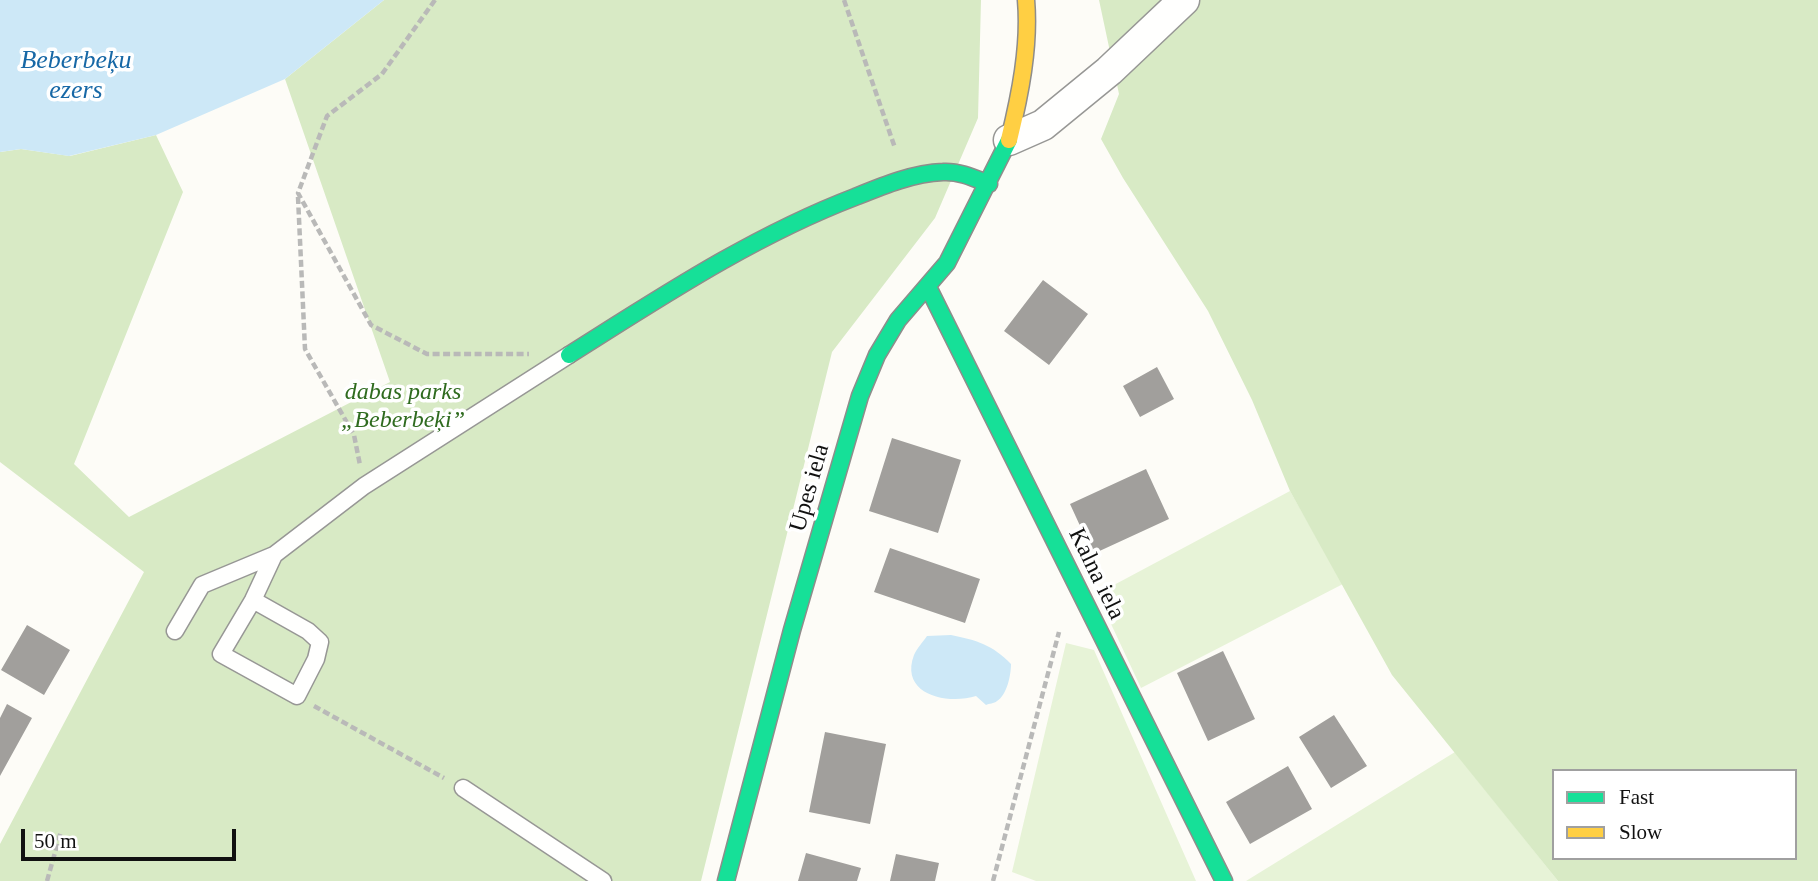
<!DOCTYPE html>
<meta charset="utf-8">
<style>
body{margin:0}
#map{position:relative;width:1818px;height:881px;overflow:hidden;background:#fdfcf7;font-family:Georgia,serif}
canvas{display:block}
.legend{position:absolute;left:1552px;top:769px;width:245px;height:91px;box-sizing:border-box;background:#fff;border:2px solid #a0a0a0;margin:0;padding:9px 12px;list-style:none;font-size:21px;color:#111}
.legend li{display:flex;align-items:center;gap:14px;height:35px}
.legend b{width:35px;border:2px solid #a0a0a0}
.scale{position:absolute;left:21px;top:829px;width:215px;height:32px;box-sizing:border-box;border:4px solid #111;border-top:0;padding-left:9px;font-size:21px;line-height:24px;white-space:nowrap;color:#111;-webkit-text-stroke:5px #fff;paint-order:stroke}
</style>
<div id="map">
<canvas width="1818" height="881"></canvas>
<ul class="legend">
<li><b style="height:9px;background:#16e098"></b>Fast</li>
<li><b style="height:9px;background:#ffcf43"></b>Slow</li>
</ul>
<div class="scale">50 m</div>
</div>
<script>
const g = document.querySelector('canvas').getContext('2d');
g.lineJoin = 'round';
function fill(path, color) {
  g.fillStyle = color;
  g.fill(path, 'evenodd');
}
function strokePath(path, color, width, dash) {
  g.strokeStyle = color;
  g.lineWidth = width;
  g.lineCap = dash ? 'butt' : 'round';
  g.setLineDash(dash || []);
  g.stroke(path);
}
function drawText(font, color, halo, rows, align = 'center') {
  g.font = font + ' Georgia,serif';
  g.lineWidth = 7;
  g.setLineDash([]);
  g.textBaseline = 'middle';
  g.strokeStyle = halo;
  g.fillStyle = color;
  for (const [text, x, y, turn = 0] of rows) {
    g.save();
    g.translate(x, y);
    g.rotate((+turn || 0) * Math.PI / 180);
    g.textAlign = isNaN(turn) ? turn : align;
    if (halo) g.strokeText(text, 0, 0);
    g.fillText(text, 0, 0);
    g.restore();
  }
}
fill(new Path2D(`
 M1290,491L1343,584L1141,688L1097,594Z
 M1066,643L1094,650L1196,881H1036L1012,872Z
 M1455,752L1558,881H1246Z`), '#e7f3d7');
fill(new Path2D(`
 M384,0H981L978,118L935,218L832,352L701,881H0V844L144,572L0,462V152L21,149L70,156L156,135L183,192L74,464L129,517L390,382L285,79Z
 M1099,0H1818V881H1558L1392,675L1290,491L1252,400L1208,311L1123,178L1101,139L1119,94ZM1554,771H1795V858H1554Z`), '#d8eac5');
fill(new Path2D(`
 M0,0H384L285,79L156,135L69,156L21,149L0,152Z
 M951,635C976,640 993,645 1011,664C1011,675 1007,695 997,701C994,704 989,703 986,705L976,696C948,705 899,695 914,655C917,648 923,642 927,636Z`), '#cde8f7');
fill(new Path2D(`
 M1043,280L1088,314L1049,365L1004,331Z
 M1157,367L1174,399L1140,417L1123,386Z
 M892,438L961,460L938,533L869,511Z
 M1146,469L1169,519L1093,554L1070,504Z
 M890,548L980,579L965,623L874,592Z
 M27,625L70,650L44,695L1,670Z
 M1223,651L1255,719L1208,741L1177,673Z
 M7,704L32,718L0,776V718Z
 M1334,715L1367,766L1331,788L1299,737Z
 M825,732L886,744L870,824L809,812Z
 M1288,766L1312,809L1250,844L1226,802Z
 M806,853L861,868L857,881H798Z
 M896,854L939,863L935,881H890Z`), '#a19f9c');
const lane = new Path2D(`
 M253,600L308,631L320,642L316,659L297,696L221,654L253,600L274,555
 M175,631L202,585L274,555L364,486L569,355
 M463,788L603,881`);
const street = new Path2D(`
 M1009,140L1043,125L1109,71L1184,0`);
const fast = new Path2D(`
 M928,287L1224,881
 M569,355C661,297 753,236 855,197C882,186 913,173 943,172C959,171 974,178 989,184
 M726,881L792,630L860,396L877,355L898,320L947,263L1009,140`);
const slow = new Path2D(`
 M1009,140C1020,95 1030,46 1026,0`);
strokePath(lane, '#979795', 19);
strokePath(street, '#979795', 33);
strokePath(fast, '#8e8d8b', 19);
strokePath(slow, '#8e8d8b', 19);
strokePath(new Path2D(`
 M435,0L382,74L327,116L298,193L371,325L427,354H529
 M844,0L895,148
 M298,197L305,349L354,435L360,465
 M314,706L444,778
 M47,881L61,831
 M993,881L1059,632`), '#b9b9b8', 4.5, [7, 3.5]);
strokePath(lane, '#fffffe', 16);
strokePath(street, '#fffffe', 30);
strokePath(fast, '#16e098', 16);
strokePath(slow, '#ffcf43', 16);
drawText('italic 24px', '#2f6b1f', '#fff', [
 ["dabas parks",403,393],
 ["„Beberbeķi”",403,421]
]);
drawText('24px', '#111', '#fff', [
 ["Upes iela",810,488,-74],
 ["Kalna iela",1096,574,64]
]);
drawText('italic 26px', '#1768a6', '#fff', [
 ["Beberbeķu",76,61],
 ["ezers",76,91]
]);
</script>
